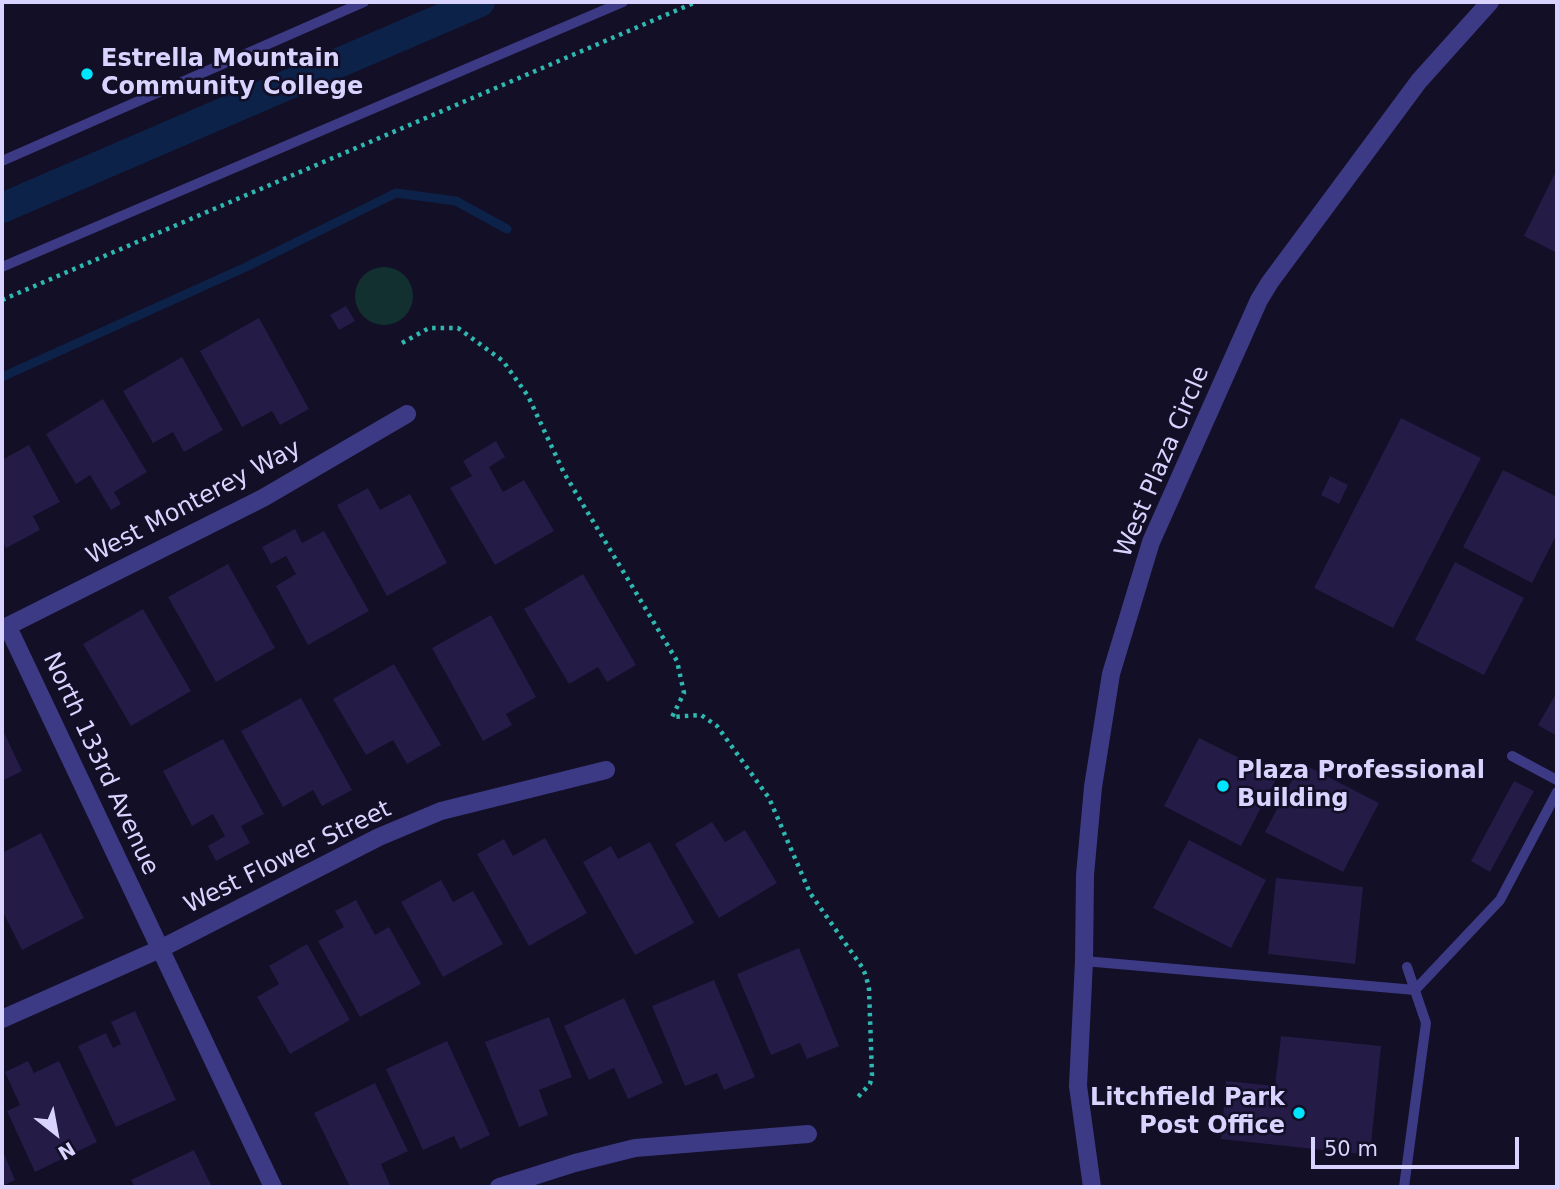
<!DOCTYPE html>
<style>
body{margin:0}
#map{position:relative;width:1559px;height:1189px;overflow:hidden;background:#130f26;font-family:"DejaVu Sans",sans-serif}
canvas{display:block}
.frame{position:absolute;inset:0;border:4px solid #d9d4ff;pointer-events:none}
.north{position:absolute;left:21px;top:1098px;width:70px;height:70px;-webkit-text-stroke:5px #130f26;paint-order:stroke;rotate:149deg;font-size:19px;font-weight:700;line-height:28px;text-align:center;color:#d9d4ff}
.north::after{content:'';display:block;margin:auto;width:24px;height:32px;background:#d9d4ff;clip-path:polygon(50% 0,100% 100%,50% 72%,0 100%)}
.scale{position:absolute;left:1311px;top:1137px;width:208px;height:32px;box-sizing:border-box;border:4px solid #d9d4ff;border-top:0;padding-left:9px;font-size:21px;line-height:24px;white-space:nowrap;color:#d9d4ff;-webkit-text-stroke:5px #130f26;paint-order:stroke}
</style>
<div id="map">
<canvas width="1559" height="1189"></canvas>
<div class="frame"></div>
<div class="north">N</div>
<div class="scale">50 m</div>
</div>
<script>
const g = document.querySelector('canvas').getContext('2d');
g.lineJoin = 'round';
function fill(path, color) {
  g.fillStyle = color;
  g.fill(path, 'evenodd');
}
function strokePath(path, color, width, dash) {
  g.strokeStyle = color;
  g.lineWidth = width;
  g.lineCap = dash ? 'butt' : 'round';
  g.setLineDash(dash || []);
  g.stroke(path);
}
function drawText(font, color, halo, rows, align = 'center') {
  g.font = font + ' "DejaVu Sans",sans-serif';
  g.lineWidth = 5;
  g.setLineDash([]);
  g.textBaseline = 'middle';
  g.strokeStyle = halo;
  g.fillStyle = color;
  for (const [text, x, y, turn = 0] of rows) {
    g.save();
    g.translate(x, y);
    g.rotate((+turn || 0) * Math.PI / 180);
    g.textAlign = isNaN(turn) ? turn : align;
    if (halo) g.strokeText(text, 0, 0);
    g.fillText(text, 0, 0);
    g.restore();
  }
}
fill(new Path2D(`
 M355 296a29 29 0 1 1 58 0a29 29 0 1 1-58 0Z`), '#12302f');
strokePath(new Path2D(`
 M2,377L246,267L396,193L456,201L507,229`), '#0c2248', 9);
strokePath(new Path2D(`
 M2,208L480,2`), '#0c2248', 30);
fill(new Path2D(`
 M1557,169V253L1524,236Z
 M346,306L355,321L339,330L330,315Z
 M259,318L309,409L280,425L272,411L242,427L200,351Z
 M182,357L223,430L184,452L173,432L153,443L123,391Z
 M103,399L147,472L114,492L121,504L111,510L90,475L76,484L46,434Z
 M1401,418L1481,458L1393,628L1314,588Z
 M496,441L505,457L489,467L503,492L524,480L554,531L495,565L450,488L472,476L463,461Z
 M29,445L60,502L33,516L40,530L6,548L2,540V460Z
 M1503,470L1557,497V534L1532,583L1463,547Z
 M1330,476L1348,485L1339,504L1321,495Z
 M368,488L380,510L410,494L447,563L387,596L337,505Z
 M295,529L302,543L324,531L369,611L308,645L276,586L296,574L286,556L271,564L262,547Z
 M1455,562L1524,598L1484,675L1415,640Z
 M228,564L275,648L216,682L168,597Z
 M583,574L636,665L607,682L598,667L569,684L524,609Z
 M143,609L191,691L131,726L83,644Z
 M491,615L536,697L506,714L512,725L483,741L432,648Z
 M394,664L441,745L407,764L393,740L366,755L333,699Z
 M1557,692V736L1538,725Z
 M301,698L352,790L322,806L313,790L283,807L241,731Z
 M2,728L22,771L2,781Z
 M1199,738L1277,777L1241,846L1164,806Z
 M223,739L264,814L241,826L250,843L216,861L208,846L225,836L213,814L192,826L163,771Z
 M1301,763L1379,803L1343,872L1265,832Z
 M1514,781L1534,791L1490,872L1471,861Z
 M712,822L725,842L745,830L777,883L719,918L675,844Z
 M41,833L84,918L22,950L2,910V853Z
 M545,838L587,913L529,946L477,854L504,839L513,856Z
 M1189,840L1266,880L1231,948L1153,908Z
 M650,842L694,923L635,955L583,862L611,846L618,859Z
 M1276,878L1363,887L1355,964L1268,954Z
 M441,880L453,902L473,891L503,944L443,977L401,902Z
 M356,900L375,935L389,927L421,984L360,1017L318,941L344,927L335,911Z
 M307,944L350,1020L290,1054L257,997L279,984L269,966Z
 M799,948L839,1046L807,1059L800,1043L771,1055L737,974Z
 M714,980L755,1077L724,1090L717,1073L685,1086L652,1006Z
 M624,998L663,1083L628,1099L614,1068L589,1080L564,1026Z
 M135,1011L176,1100L116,1127L78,1046L106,1033L113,1048L121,1044L111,1022Z
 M549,1017L572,1077L539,1090L548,1115L519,1127L485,1042Z
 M1281,1036L1381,1046L1370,1155L1221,1139L1226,1081L1275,1086Z
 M447,1041L490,1135L460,1149L454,1136L423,1150L386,1069Z
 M28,1061L34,1073L59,1061L97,1142L35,1172L7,1111L20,1105L5,1072Z
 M375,1083L408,1151L381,1164L390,1185L386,1187H350L314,1113Z
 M2,1149L15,1180L2,1186Z
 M194,1150L212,1187H135L131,1180Z`), '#241b47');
strokePath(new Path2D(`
 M2,300L696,2
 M402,343L429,328H458L503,361L528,396L564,473L677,661L684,693L672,717L701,715L717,726L769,798L810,893L862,967L866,976L869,989L872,1075L870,1084L857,1098`), '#2fb8b0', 4.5, [3.5, 5]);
strokePath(new Path2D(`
 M2,161L364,2
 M2,267L623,2
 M1512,756L1557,780
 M1084,961L1415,990L1500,900L1557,792
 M1404,1187L1426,1023L1407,967`), '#3d3a85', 10);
strokePath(new Path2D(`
 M8,627L273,1187
 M2,629L263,498L407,414
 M2,1019L160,949L379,837L441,811L606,770
 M499,1187L575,1163L635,1148L808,1134
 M1092,1187L1078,1086L1084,961L1085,875L1093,787L1111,674L1151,542L1259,300L1270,282L1419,81L1490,2`), '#3d3a85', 18);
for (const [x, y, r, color] of [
 [87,74,7,"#00e5ff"],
 [1223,786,7,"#00e5ff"],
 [1299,1113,7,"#00e5ff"]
]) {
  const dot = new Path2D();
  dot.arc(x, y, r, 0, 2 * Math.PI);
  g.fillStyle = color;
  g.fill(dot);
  strokePath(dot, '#130f26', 2.5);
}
drawText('bold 24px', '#d9d4ff', '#130f26', [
 ["Estrella Mountain",101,60],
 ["Community College",101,88],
 ["Plaza Professional",1237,772],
 ["Building",1237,800],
 ["Litchfield Park",1285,1099,"right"],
 ["Post Office",1285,1127,"right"]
], 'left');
drawText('24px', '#d9d4ff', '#130f26', [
 ["West Plaza Circle",1163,462,-67],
 ["West Monterey Way",194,503,-28],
 ["North 133rd Avenue",100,764,65],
 ["West Flower Street",288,858,-26]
]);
</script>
